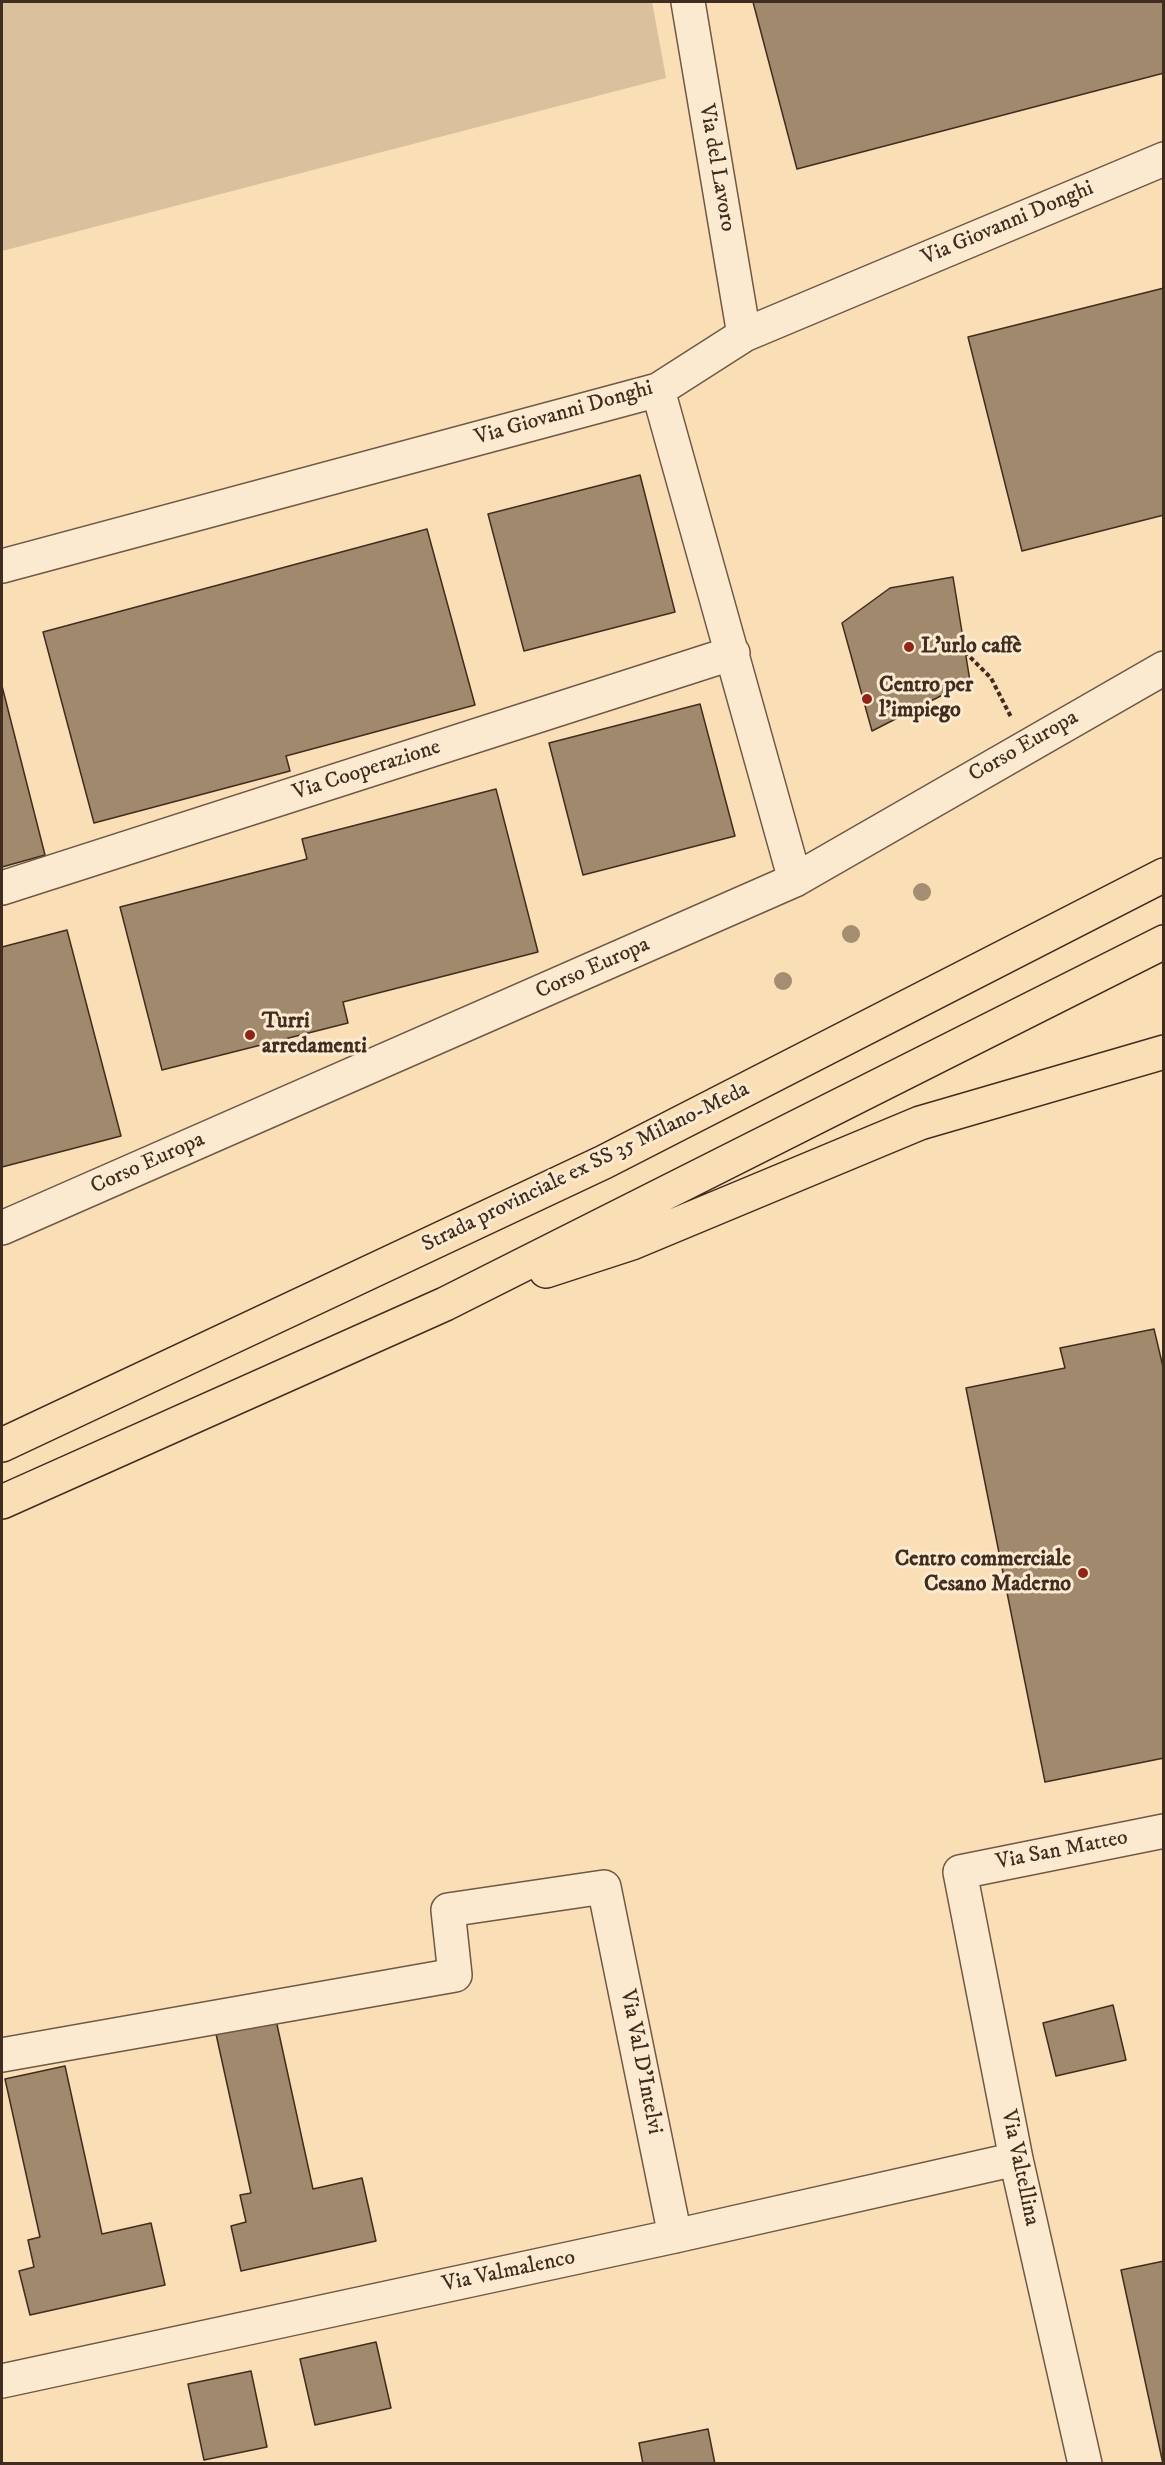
<!DOCTYPE html>
<meta charset="utf-8">
<style>
body{margin:0}
#map{position:relative;width:1165px;height:2465px;overflow:hidden;background:#f9deb6;font-family:"IM FELL DW Pica",serif}
canvas{display:block}
.frame{position:absolute;inset:0;border:3px solid #412c20;pointer-events:none}
</style>
<div id="map">
<canvas width="1165" height="2465"></canvas>
<div class="frame"></div>
</div>
<script>
const g = document.querySelector('canvas').getContext('2d');
g.lineJoin = 'round';
function fill(path, color) {
  g.fillStyle = color;
  g.fill(path, 'evenodd');
}
function strokePath(path, color, width, dash) {
  g.strokeStyle = color;
  g.lineWidth = width;
  g.lineCap = dash ? 'butt' : 'round';
  g.setLineDash(dash || []);
  g.stroke(path);
}
function drawText(font, color, halo, rows, align = 'center') {
  g.font = font + ' "IM FELL DW Pica",serif';
  g.lineWidth = 6;
  g.setLineDash([]);
  g.textBaseline = 'middle';
  g.strokeStyle = halo;
  g.fillStyle = color;
  for (const [text, x, y, turn = 0] of rows) {
    g.save();
    g.translate(x, y);
    g.rotate((+turn || 0) * Math.PI / 180);
    g.textAlign = isNaN(turn) ? turn : align;
    if (halo) g.strokeText(text, 0, 0);
    g.fillText(text, 0, 0);
    g.restore();
  }
}
fill(new Path2D(`
 M2,2H652L666,78L2,251Z`), '#dac09c');
const building = new Path2D(`
 M753,2H1164V73L797,169Z
 M1164,288V515L1022,551L968,337Z
 M640,475L675,612L524,651L488,514Z
 M427,529L475,705L286,756L290,771L94,823L43,632Z
 M953,577L970,681L872,731L842,623L890,588Z
 M2,686L45,855L2,867Z
 M700,704L735,836L583,875L549,743Z
 M496,789L538,952L343,1002L348,1023L162,1070L120,907L307,859L302,839Z
 M67,930L121,1136L2,1167V947Z
 M1154,1329L1164,1371V1758L1045,1782L966,1388L1065,1368L1060,1348Z
 M1113,2005L1126,2060L1056,2076L1043,2023Z
 M276,2020L313,2189L362,2178L376,2241L241,2271L231,2226L246,2222L240,2195L251,2193L216,2034Z
 M65,2066L102,2234L151,2223L165,2285L30,2315L19,2271L34,2267L28,2240L40,2237L5,2079Z
 M1164,2261V2464H1163L1121,2270Z
 M376,2342L391,2408L315,2425L300,2359Z
 M251,2371L267,2447L204,2460L188,2384Z
 M708,2429L715,2464H643L639,2443Z`);
fill(building, '#a1896e');
strokePath(building, '#412c20', 1.5);
const minor = new Path2D(`
 M688,2L744,335
 M658,390L795,880
 M2,566L658,390L744,335L1164,159
 M2,888L733,653
 M2,1228L795,880L1164,668
 M2,2055L455,1975L448,1910L604,1887L675,2236
 M2,2381L675,2236L1016,2159
 M1085,2464L1016,2159L960,1872L1164,1831`);
const highway = new Path2D(`
 M546,1271L632,1243L920,1123L1164,1052
 M2,1445L604,1162L1164,875
 M2,1502L445,1304L1164,942`);
strokePath(minor, '#6f5846', 36);
strokePath(highway, '#412c20', 36);
strokePath(new Path2D(`
 M965,652L991,678L1011,717`), '#412c20', 4, [4.5, 3]);
strokePath(minor, '#fbead0', 33);
strokePath(highway, '#f9deb6', 33);
g.fillStyle = '#a58d71';
for (const [x, y] of [
 [922,892],
 [851,934],
 [783,981]
]) {
  g.beginPath();
  g.arc(x, y, 9, 0, 2 * Math.PI);
  g.fill();
}
for (const [x, y, r, color] of [
 [909,647,6,"#8f2418"],
 [867,699,6,"#8f2418"],
 [250,1035,6,"#8f2418"],
 [1083,1573,6,"#8f2418"]
]) {
  const dot = new Path2D();
  dot.arc(x, y, r, 0, 2 * Math.PI);
  g.fillStyle = color;
  g.fill(dot);
  strokePath(dot, '#fbead0', 2);
}
drawText('22px', '#412c20', '#fbead0', [
 ["Via del Lavoro",716,168,80],
 ["Via Giovanni Donghi",1008,224,-23],
 ["Via Giovanni Donghi",564,414,-16],
 ["Corso Europa",1024,747,-30],
 ["Via Cooperazione",367,771,-18],
 ["Corso Europa",593,969,-24],
 ["Corso Europa",148,1164,-24],
 ["Strada provinciale ex SS 35 Milano-Meda",586,1168,-26],
 ["Via San Matteo",1062,1851,-11],
 ["Via Val D'Intelvi",640,2062,79],
 ["Via Valtellina",1019,2168,78],
 ["Via Valmalenco",509,2272,-12]
]);
drawText('bold 22px', '#412c20', '#fbead0', [
 ["L'urlo caffè",921,647],
 ["Centro per",879,686],
 ["l'impiego",879,711],
 ["Turri",262,1022],
 ["arredamenti",262,1047],
 ["Centro commerciale",1071,1560,"right"],
 ["Cesano Maderno",1071,1585,"right"]
], 'left');
</script>
